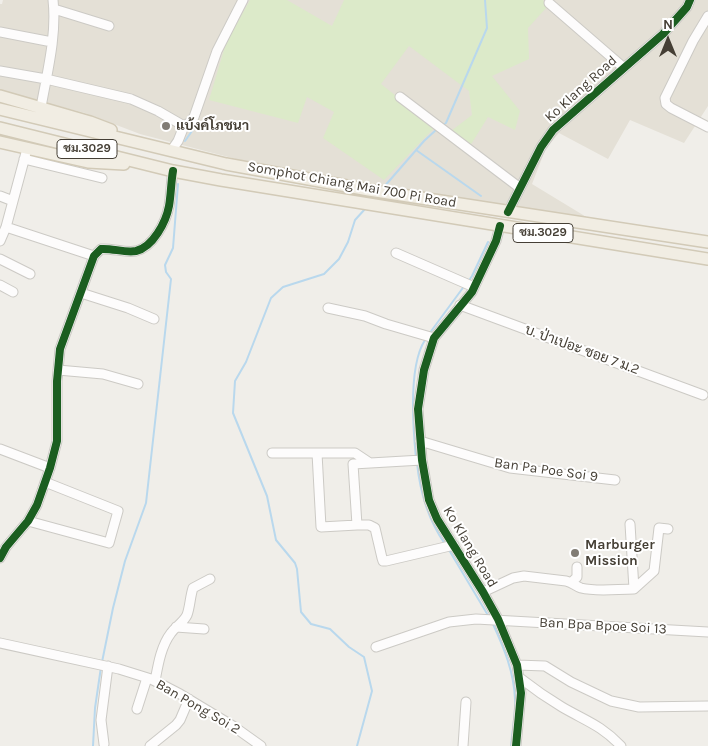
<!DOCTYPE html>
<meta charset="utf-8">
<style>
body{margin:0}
#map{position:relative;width:708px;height:746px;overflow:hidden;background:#f0eee9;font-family:Karla,sans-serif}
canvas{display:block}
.north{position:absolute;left:643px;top:15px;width:50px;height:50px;-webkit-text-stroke:4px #fff;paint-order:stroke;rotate:0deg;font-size:14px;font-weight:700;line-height:20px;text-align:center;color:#453f35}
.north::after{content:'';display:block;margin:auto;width:18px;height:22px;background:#453f35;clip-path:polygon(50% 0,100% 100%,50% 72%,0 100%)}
</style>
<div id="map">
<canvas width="708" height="746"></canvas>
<div class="north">N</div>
</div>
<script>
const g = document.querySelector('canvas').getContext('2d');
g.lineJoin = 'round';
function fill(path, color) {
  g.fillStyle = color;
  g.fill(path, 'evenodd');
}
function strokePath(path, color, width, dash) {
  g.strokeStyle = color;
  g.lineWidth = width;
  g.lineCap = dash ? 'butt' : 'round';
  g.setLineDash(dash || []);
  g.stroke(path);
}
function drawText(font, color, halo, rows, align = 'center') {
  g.font = font + ' Karla,Sarabun,sans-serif';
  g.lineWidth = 4;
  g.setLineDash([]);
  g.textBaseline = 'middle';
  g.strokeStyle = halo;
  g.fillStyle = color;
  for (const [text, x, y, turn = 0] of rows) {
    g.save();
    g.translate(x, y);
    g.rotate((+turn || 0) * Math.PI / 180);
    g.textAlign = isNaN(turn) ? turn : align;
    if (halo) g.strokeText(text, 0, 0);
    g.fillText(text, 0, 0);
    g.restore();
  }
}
fill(new Path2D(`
 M3,0H708V106L684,143L630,120L608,159L559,133L546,148L532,184L588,218L263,166L140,134L85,113L0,91V4H2Z`), '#e4e0d6');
fill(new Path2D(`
 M250,0H287L332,26L344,0H543L547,7L528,28L529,59L492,76L520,111L515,130L488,117L470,146L451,131L472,115L469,91L409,46L381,84L435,127L384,180L323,138L334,112L307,97L298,123L209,100L226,43Z`), '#dceac9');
strokePath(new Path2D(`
 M443,125L446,123L487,28L485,0
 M185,141L192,131L195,122
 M416,150L481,196
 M383,188L424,141L437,129
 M468,282L472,276L488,242
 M429,334L465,285
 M416,458C413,428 408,366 425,340
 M417,463C420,492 428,520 445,544
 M449,550L489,617
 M493,624C504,648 514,672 515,699C516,714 512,731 511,746
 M102,662L113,608L125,561L146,503L171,279L166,272L165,265L173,248L178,184
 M93,746L95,708L101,667
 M357,746L372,691L364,657L349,647L330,629L311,624L301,612L297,569L295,563L276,540L267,496L233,413L235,381L246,362L271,298L283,287L324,274L339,259L348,242L355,220L365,209`), '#b9d8ed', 2);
const minor = new Path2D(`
 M549,3L624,68
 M54,9L109,26
 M708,16L693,41L665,98L666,104L671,108L708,127
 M0,32L52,42
 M0,71L46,79L131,99L158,111L184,126L189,123L194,117L217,51L243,0
 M400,97L520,188
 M41,107C47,73 57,35 53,0
 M171,151L178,141L184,126
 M24,159L102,178
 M0,196L13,201
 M508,212L541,147L553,130L663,34L687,7L690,0
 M500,226L496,241L472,292L434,338L424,370L418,409L422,460L429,500L437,519L483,592L498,619L517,665L521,693L516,746
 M6,227L94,256
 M0,241L6,227L27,149
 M396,253L474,287
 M0,259L30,274
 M0,285L13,292
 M81,293L128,308L154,319
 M460,305L703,395
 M328,308L365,316L386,324L434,338
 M58,370L103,374L138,384
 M420,441L510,468L615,480
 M0,449L50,468
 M272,453H317L321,527L357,525L353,464L422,460
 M317,453H355L370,463
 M28,521L109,543L118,511L45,482
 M630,524L634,589
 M357,525H369L375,528L382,558L383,561H386L454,545
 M0,558L6,547L28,521L37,505L50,468L57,441V381L60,349L94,256L101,249C112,248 125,253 136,251C153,247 166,222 169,206C171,195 171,182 173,171
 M572,582L577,577V567
 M483,592L513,578L524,576L566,581C572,582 575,586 581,588C597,592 617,589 634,589L654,571L659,528L668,529
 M176,627L204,629
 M0,643L119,669L151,679L180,694L233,726L261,746
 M376,647L449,622L476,619L708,632
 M517,665L545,666L571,682L611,701L639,707L708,706
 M520,678C534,689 547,698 562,707C586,721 601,725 621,746
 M155,681C158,665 161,646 171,633C176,626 183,623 187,615C190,607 190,597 193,588L210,579
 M137,709L147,678
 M104,744L101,720L108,666
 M150,746L176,725L180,720L189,699
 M463,746L466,702`);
const major = new Path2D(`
 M0,96L90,122L111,130
 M0,109L226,164L369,190L708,242
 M0,128L173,171L221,180L708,259
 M0,142L88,162L124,164`);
strokePath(minor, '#cccac5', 11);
strokePath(major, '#d2cab7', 14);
strokePath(minor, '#fdfcfc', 9);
strokePath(major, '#f1ede3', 11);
strokePath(new Path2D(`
 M508,212L541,147L553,130L663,34L687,7L690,0
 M500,226L496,241L472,292L434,338L424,370L418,409L422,460L429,500L437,519L483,592L498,619L517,665L521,693L516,746
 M0,558L6,547L28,521L37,505L50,468L57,441V381L60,349L94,256L101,249C112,248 125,253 136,251C153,247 166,222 169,206C171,195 171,182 173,171`), '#1b5e20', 8);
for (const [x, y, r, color] of [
 [166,126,5,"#817c74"],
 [575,553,5,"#817c74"]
]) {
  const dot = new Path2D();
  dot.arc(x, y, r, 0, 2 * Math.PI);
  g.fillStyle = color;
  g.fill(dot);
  strokePath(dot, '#fff', 2);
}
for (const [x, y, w] of [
 [87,149,60],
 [543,233,60]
]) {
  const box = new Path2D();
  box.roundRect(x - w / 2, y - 9.5, w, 19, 4);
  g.fillStyle = '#fff';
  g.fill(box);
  strokePath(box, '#453f35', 1);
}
drawText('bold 12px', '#453f35', null, [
 ["ชม.3029",87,149],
 ["ชม.3029",543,233]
]);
drawText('14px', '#453f35', '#fff', [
 ["Ko Klang Road",581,89,-42],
 ["Somphot Chiang Mai 700 Pi Road",352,185,10],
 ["บ. ป่าเปอะ ซอย 7 ม.2",582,350,20],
 ["Ban Pa Poe Soi 9",546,470,8],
 ["Ko Klang Road",470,547,59],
 ["Ban Bpa Bpoe Soi 13",603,626,3],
 ["Ban Pong Soi 2",198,707,30]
]);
drawText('bold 14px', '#453f35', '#fff', [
 ["แบ้งค์โภชนา",176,126],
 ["Marburger",585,545],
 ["Mission",585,561]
], 'left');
</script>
